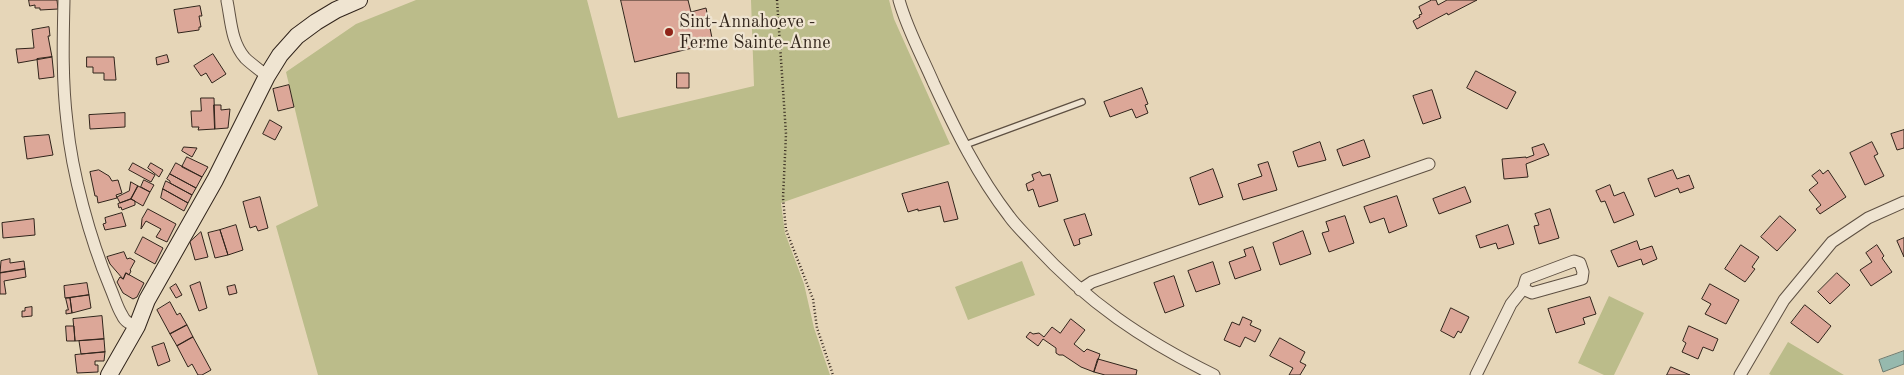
<!DOCTYPE html>
<style>
body{margin:0}
canvas{display:block;background:#e6d6b8}
</style>
<canvas width="1904" height="375"></canvas>
<script>
const g = document.querySelector('canvas').getContext('2d');
g.lineJoin = 'round';
function fill(path, color) {
  g.fillStyle = color;
  g.fill(path, 'evenodd');
}
function strokePath(path, color, width, dash) {
  g.strokeStyle = color;
  g.lineWidth = width;
  g.lineCap = dash ? 'butt' : 'round';
  g.setLineDash(dash || []);
  g.stroke(path);
}
function drawText(font, color, halo, rows, align = 'center') {
  g.font = font + ' "Old Standard TT",serif';
  g.lineWidth = 4.5;
  g.setLineDash([]);
  g.textBaseline = 'middle';
  g.strokeStyle = halo;
  g.fillStyle = color;
  for (const [text, x, y, turn = 0] of rows) {
    g.save();
    g.translate(x, y);
    g.rotate((+turn || 0) * Math.PI / 180);
    g.textAlign = isNaN(turn) ? turn : align;
    if (halo) g.strokeText(text, 0, 0);
    g.fillText(text, 0, 0);
    g.restore();
  }
}
fill(new Path2D(`
 M416,0H587L618,118L754,86L751,0H889L894,19L950,144L781,203L785,233L804,284L814,328L830,375H318L276,226L318,206L286,72L356,24Z
 M1022,261L1035,295L968,320L955,287Z
 M1609,296L1644,313L1614,375H1604L1578,363Z
 M1788,342L1844,375H1771L1769,374Z`), '#bbbc8a');
const water = new Path2D(`
 M1904,351V364L1883,372L1879,360Z`);
fill(water, '#96b9ae');
strokePath(water, '#6e7d73', 1);
const building = new Path2D(`
 M29,0H57L58,9L40,10V8H35V5L30,6Z
 M621,0H688L691,12L706,8L713,43L635,62Z
 M1432,0H1436L1438,5L1447,0H1477L1448,15L1447,13L1417,29L1413,21L1420,17L1419,15L1422,14L1419,7Z
 M200,6L202,16H199L201,27H199V30L178,33L174,10Z
 M49,27L50,36H48L52,57L18,63L16,49L34,48L32,30Z
 M213,54L226,74L212,83L206,73L201,76L194,66Z
 M167,55L169,62L157,65L156,58Z
 M52,57L54,77L39,79L37,59Z
 M87,57H114L116,80H104V73H93V67H87Z
 M1476,71L1516,92L1507,109L1467,88Z
 M677,73H689V88H677Z
 M289,85L294,107L278,111L273,89Z
 M1142,88L1148,104L1145,105L1148,113L1136,118L1132,109L1110,117L1104,102Z
 M1432,90L1441,118L1423,124L1413,96Z
 M201,98H214L215,129L198,130L199,127H192L191,111H201Z
 M214,105H221V110L230,109L228,128L215,129Z
 M125,113V127L90,129L89,115Z
 M270,120L282,127L275,140L263,134Z
 M1904,130V148L1897,150L1891,134Z
 M49,135L53,155L27,159L24,137Z
 M1364,140L1370,157L1343,166L1337,150Z
 M1320,142L1326,160L1298,167L1293,152Z
 M1872,142L1878,154L1874,156L1884,176L1865,185L1850,153Z
 M1544,144L1549,155L1526,164L1528,177L1504,179L1502,159L1526,157V158L1534,155L1532,148Z
 M184,147L197,148L192,157L182,151Z
 M187,157L208,167L202,177L182,167Z
 M1268,162L1277,190L1243,200L1238,184L1262,176L1258,165Z
 M133,163L155,175L151,182L129,170Z
 M151,163L163,170L159,177L148,168Z
 M176,163L202,177L196,188L170,174Z
 M1213,169L1223,197L1199,205L1190,178Z
 M99,170L109,176L112,181L118,180L122,193L116,195L117,198L98,203L97,196H95L90,172Z
 M1673,170L1677,179L1689,175L1694,188L1680,193L1678,188L1655,197L1648,179Z
 M1820,170L1823,174L1828,170L1846,197L1820,214L1816,209L1821,205L1809,190L1818,183L1812,176Z
 M1040,172L1042,176L1050,174L1058,201L1039,207L1033,189L1028,191L1026,184L1034,180L1032,175Z
 M170,174L196,188L192,195L170,183V181L167,179Z
 M144,180L154,185L150,192L141,187Z
 M166,181L192,195L188,203L163,189Z
 M131,182L138,186L131,199L120,203L117,197L129,191Z
 M948,182L958,219L944,222L940,206L918,211V209L908,212L902,194Z
 M1610,185L1614,196L1624,192L1634,215L1614,223L1605,201L1601,202L1596,191Z
 M138,186L150,192L143,206L131,199Z
 M1465,187L1471,202L1439,214L1433,199Z
 M163,189L188,203L184,211L161,198Z
 M1397,196L1407,226L1389,233L1384,218L1370,223L1364,207Z
 M260,197L268,228L258,231L256,226L250,228L243,202Z
 M131,199L135,201V205L122,210L121,207L119,208L118,204Z
 M148,209L176,224L167,242L156,237L161,229L146,221L141,229L142,219Z
 M1550,209L1559,238L1539,244L1534,226L1539,225L1535,214Z
 M122,213L126,226L105,230L103,224L106,223L105,218Z
 M1085,214L1092,235L1079,239L1080,244L1074,246L1064,220Z
 M1345,216L1354,243L1329,252L1322,233L1329,231L1326,222Z
 M1780,216L1796,230L1777,251L1761,237Z
 M34,219L35,235L3,238L2,223Z
 M236,225L243,250L228,255L220,230Z
 M1508,225L1514,244L1498,249L1496,243L1480,248L1476,236Z
 M220,230L228,255L215,258L208,233Z
 M1303,231L1311,254L1280,265L1273,243Z
 M201,232L208,257L195,260L190,242Z
 M143,237L163,248L155,264L135,253Z
 M1904,238V257L1897,241Z
 M1637,241L1640,250L1652,246L1657,259L1643,265L1641,259L1618,267L1611,251Z
 M1741,245L1759,257L1752,267L1755,269L1745,282L1725,269Z
 M1877,245L1884,256L1882,258L1892,272L1871,286L1860,270L1872,262L1866,253Z
 M1253,247L1261,270L1235,279L1229,262L1246,256L1244,250Z
 M124,252L127,259L130,258L135,261L130,270L131,271L129,275L126,273L123,279L110,264L107,257Z
 M10,259V263L24,261L25,269L0,273L1,261Z
 M1213,262L1220,284L1196,292L1188,271Z
 M25,269L26,277L4,281L6,294H0V273Z
 M126,273L144,283L137,297L133,299L123,293L117,282L120,277L123,279Z
 M1837,273L1850,285L1830,304L1818,292Z
 M1174,276L1184,306L1165,313L1154,283Z
 M200,282L207,308L199,311L190,286Z
 M87,283L89,295L65,298L64,286Z
 M176,284L182,295L176,298L170,288Z
 M1710,284L1739,300L1726,324L1705,314L1711,304L1702,299Z
 M235,285L237,293L229,295L227,287Z
 M89,295L91,308L72,313L70,298Z
 M1590,297L1596,314L1583,318L1585,324L1556,333L1548,309Z
 M66,298H70L72,313L66,314V310H68Z
 M170,302L177,315L180,313L187,325L170,334L157,310Z
 M1805,305L1831,326L1818,343L1791,323Z
 M32,307V316L22,317V311H25V308Z
 M1451,308L1469,317L1461,333L1458,331L1454,338L1441,331Z
 M102,316L104,339L75,341L73,319Z
 M1243,317L1252,321L1250,325L1261,330L1255,342L1245,337L1240,347L1224,340L1232,322L1239,325Z
 M1071,319L1085,330L1074,344L1084,352L1087,349L1100,354L1094,372L1081,367L1063,355H1059L1056,353V348L1043,339L1038,346L1026,337L1030,332L1033,334L1039,333L1044,337L1052,327L1060,333Z
 M187,325L193,337L177,346L170,334Z
 M66,326H74L75,341H67Z
 M1689,326L1718,339L1713,351L1703,347L1698,359L1682,352L1686,343L1683,341Z
 M193,337L211,370L202,375H198L192,364L188,367L177,346Z
 M1280,338L1305,352L1300,362L1306,365L1300,375H1289L1293,368L1270,356Z
 M104,339L105,352L81,354L79,341Z
 M164,343L170,361L158,366L152,347Z
 M105,352L104,361H95V365H98V372L77,373L75,355Z
 M1098,359L1137,370L1136,375H1105L1094,372Z
 M1671,367L1690,375H1667Z`);
fill(building, '#dca798');
strokePath(building, '#31241b', 1);
const lane = new Path2D(`
 M965,145L1082,102`);
const street = new Path2D(`
 M64,0C63,41 62,81 67,122C72,174 90,239 110,287C114,296 117,307 122,315C125,322 130,324 137,326
 M899,0C907,29 922,56 934,84C955,129 978,176 1009,216C1016,226 1026,235 1034,244C1088,303 1143,340 1214,375
 M227,1C231,20 231,42 245,58C251,64 260,70 267,76
 M1080,290L1092,282L1429,164
 M1476,375L1511,304L1523,289L1526,279L1574,261L1580,263L1583,272L1582,279L1532,293L1523,289
 M1740,375L1784,300L1832,242L1868,218L1904,202`);
const secondary = new Path2D(`
 M109,375L137,326L147,300L215,180L267,76L280,55L297,36L316,22L336,10L359,0`);
strokePath(lane, '#5e5042', 8);
strokePath(street, '#5e5042', 13);
strokePath(secondary, '#31241b', 18);
strokePath(new Path2D(`
 M777,0L786,134L783,198L786,230L813,299L817,328L833,375`), '#31241b', 2.5, [1, 2.5]);
strokePath(lane, '#efe4d1', 5.5);
strokePath(street, '#efe4d1', 11);
strokePath(secondary, '#efe4d1', 16);
for (const [x, y, r, color] of [
 [669,32,5,"#8f2418"]
]) {
  const dot = new Path2D();
  dot.arc(x, y, r, 0, 2 * Math.PI);
  g.fillStyle = color;
  g.fill(dot);
  strokePath(dot, '#efe4d1', 2);
}
drawText('18px', '#31241b', '#efe4d1', [
 ["Sint-Annahoeve -",679,22],
 ["Ferme Sainte-Anne",679,43]
], 'left');
</script>
